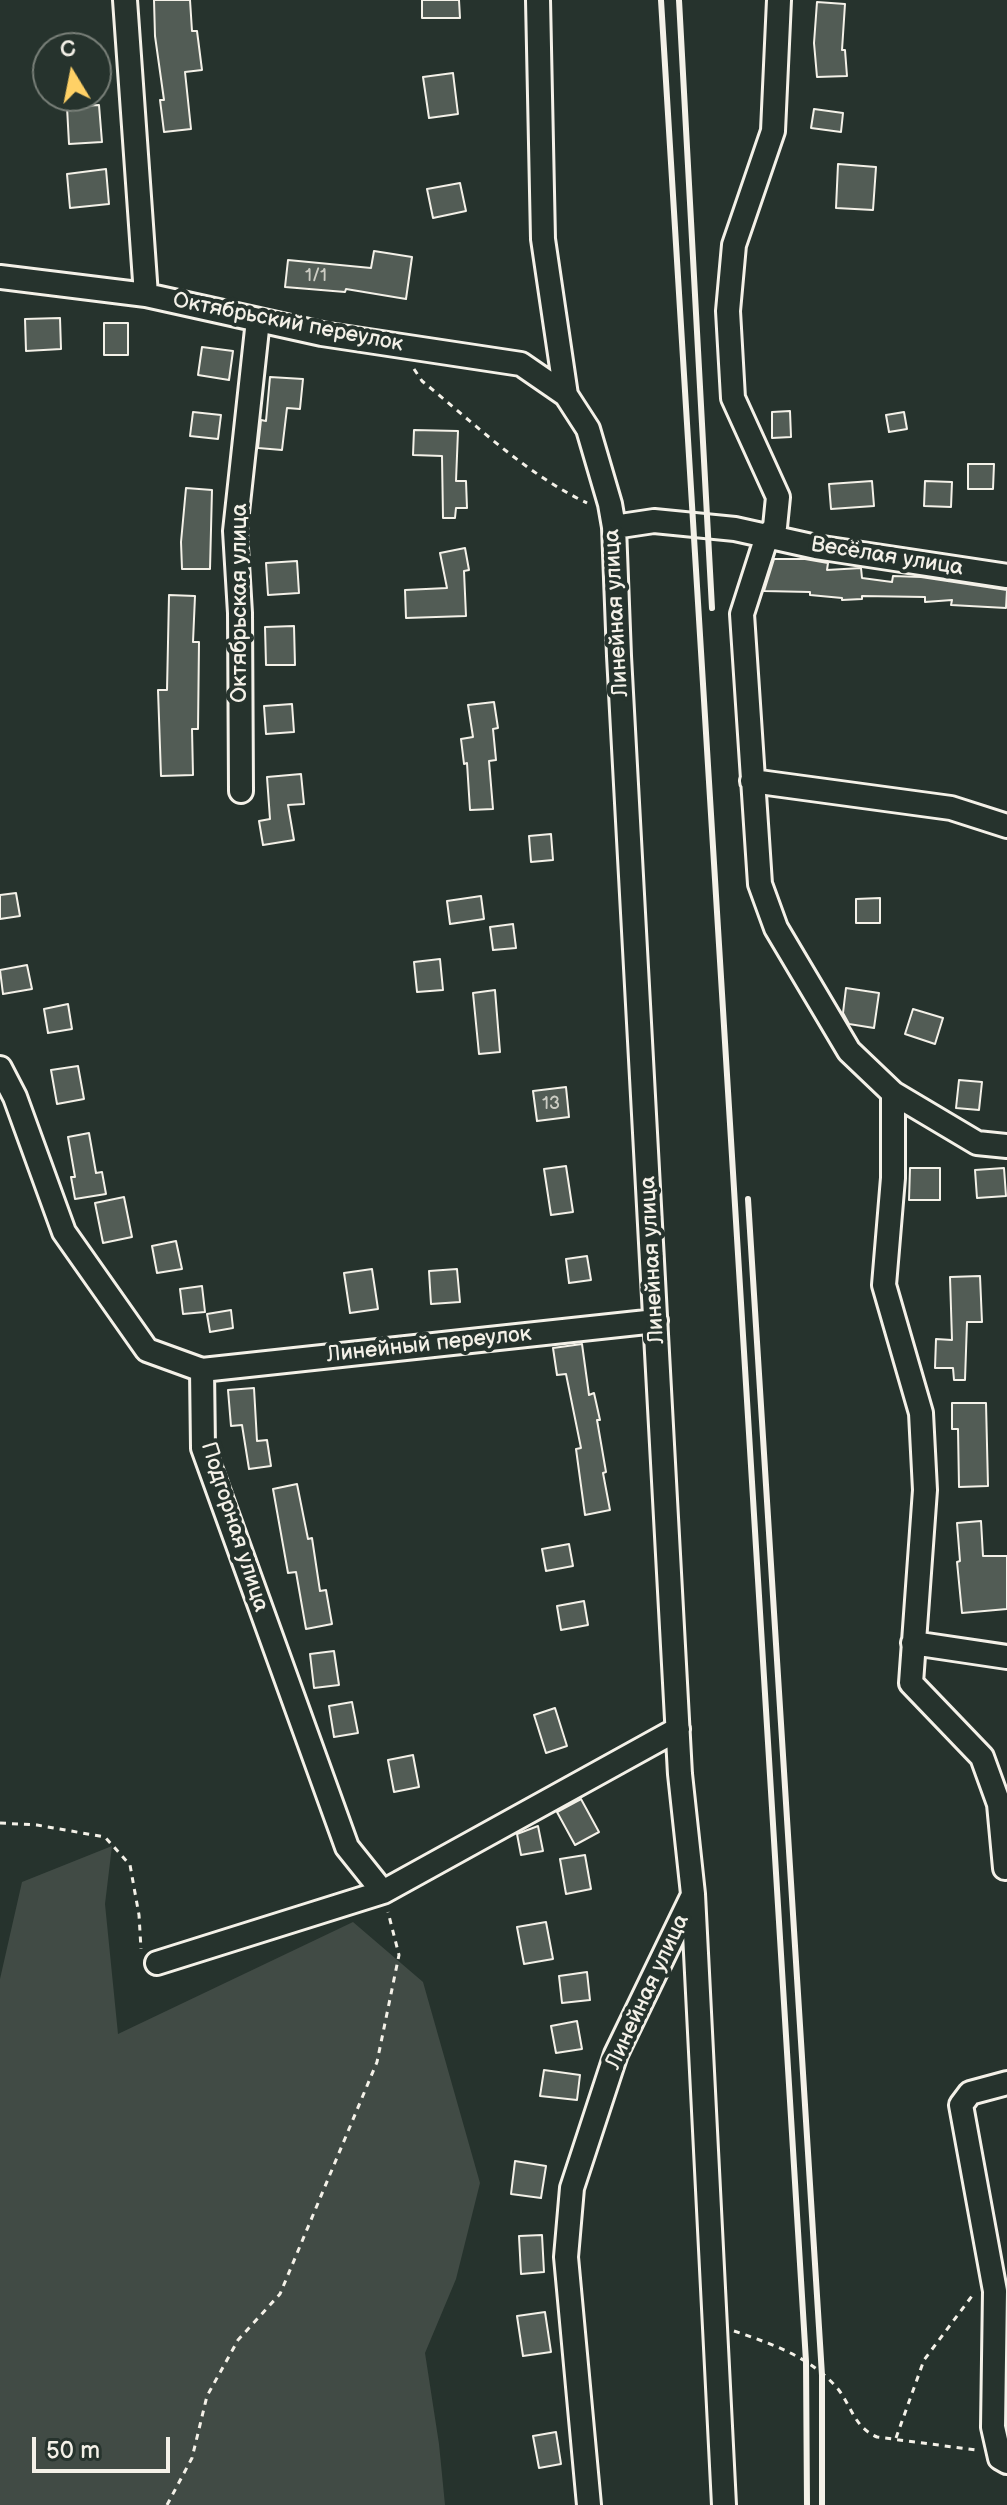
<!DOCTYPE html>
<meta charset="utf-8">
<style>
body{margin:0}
#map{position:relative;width:1007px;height:2505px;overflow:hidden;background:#26332d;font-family:"Balsamiq Sans",sans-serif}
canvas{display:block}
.north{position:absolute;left:32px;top:32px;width:80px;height:80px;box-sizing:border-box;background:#26332d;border:2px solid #787f78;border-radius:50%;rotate:350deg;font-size:22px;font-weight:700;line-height:32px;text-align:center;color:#f4f1e8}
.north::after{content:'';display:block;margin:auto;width:28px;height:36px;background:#ffd166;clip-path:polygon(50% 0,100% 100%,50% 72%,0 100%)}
.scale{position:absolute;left:32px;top:2437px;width:138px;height:36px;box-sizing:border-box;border:4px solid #f4f1e8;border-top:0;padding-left:10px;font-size:24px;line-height:28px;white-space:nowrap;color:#f4f1e8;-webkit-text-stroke:6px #26332d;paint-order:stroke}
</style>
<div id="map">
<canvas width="1007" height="2505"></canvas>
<div class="north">С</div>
<div class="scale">50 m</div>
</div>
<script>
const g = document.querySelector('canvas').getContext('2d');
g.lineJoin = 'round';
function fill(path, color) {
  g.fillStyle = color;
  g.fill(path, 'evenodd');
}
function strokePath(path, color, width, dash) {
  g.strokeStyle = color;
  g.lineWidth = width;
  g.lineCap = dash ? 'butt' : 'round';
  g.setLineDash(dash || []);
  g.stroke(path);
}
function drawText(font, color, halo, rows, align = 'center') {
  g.font = font + ' "Balsamiq Sans",sans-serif';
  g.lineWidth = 8;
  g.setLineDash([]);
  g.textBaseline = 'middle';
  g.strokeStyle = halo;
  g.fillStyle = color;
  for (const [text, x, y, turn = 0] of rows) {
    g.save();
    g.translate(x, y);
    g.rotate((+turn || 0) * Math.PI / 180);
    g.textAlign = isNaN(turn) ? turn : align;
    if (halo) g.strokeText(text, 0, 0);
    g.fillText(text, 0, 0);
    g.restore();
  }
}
fill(new Path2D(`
 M112,1846L105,1904L118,2034L353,1922L423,1982L480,2183L456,2279L425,2353L439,2444L445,2505H0V1979L22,1882Z`), '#414b45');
const building = new Path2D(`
 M154,0H190L192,31H197L202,70L185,72L191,129L164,132L160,100H164L155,36Z
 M422,0H459L460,18H422Z
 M817,2L845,4L842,50H845L847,76L817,77L814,43Z
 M453,73L458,114L429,118L423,77Z
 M99,105L102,142L69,144L67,107Z
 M814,109L843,113L841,132L811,128Z
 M838,164L876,167L873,210L836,208Z
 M106,169L109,204L70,208L67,174Z
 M460,183L466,211L433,218L427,189Z
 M374,251L412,257L406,299L346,289L345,292L285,287L288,260L371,268Z
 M60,318L61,349L26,351L25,319Z
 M104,323H128V355H104Z
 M202,347L233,351L229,380L198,375Z
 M270,377L303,379L300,409L287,408L282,450L258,448L261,420L266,421Z
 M790,411L791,437L772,438V412Z
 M193,412L221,415L218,439L190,436Z
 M904,412L907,429L889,432L886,415Z
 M414,430L458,431L456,481H466L467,508H456L455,518H443L442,456L413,455Z
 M968,464H994L993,489H968Z
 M872,481L874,506L831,509L829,484Z
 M925,481L952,482L951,507L924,506Z
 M186,488L212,490L210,569H182L181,542Z
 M465,548L469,570L464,571L466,616L406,618L405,590L447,588L440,553Z
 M774,559H805L828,563L827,570L861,568L862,578L892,582L893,576L921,577L1007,590L1006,608L951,605L952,600L925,602V597L862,596V599L842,600V598L810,595V592L764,591Z
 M297,561L299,593L268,595L266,563Z
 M169,595L195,596L193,642H199L198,729H192L193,775L161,776L158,690H167Z
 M294,626L295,665H266L265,627Z
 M494,702L498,728L493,729L496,760L489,761L493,809L470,810L467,763L464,764L461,739L473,737L468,705Z
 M292,704L294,732L266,734L264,706Z
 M301,774L304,804L288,805L294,840L263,845L259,821L270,819L267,777Z
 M551,834L553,860L531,862L529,836Z
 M16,893L20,916L0,919V895Z
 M481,896L484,919L450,924L447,901Z
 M880,898V923H856V899Z
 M513,924L516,948L493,950L490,927Z
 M440,959L443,990L417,992L414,962Z
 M27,965L32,989L3,994L0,970Z
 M846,988L879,993L874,1028L849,1024L843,1013Z
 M495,990L500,1052L479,1054L473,993Z
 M68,1004L72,1029L48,1033L44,1009Z
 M913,1009L943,1018L935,1044L905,1034Z
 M78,1066L84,1099L57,1104L51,1070Z
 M959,1080L982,1082L979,1110L956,1108Z
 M566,1087L569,1117L537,1121L533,1091Z
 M89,1133L96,1173L102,1172L106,1194L75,1199L71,1177H75L68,1137Z
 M566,1166L573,1212L551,1215L544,1169Z
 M910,1168H940V1200H909Z
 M1004,1168L1006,1196L977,1198L975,1170Z
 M124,1197L132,1237L103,1243L95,1203Z
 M176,1241L182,1269L157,1273L152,1246Z
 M587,1256L591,1280L569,1283L566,1259Z
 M372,1269L378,1309L350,1313L344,1273Z
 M457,1269L460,1302L431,1304L429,1271Z
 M980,1276L982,1322H967L965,1380H954L953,1368H935L936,1339L952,1340L950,1277Z
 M202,1286L205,1312L183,1314L180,1289Z
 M231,1310L233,1328L210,1332L207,1314Z
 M582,1344L589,1395L594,1393L600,1420H597L606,1472L603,1473L610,1510L585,1515L576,1449L581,1448L566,1374L557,1375L553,1348Z
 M254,1388L257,1441L267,1440L271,1466L249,1469L242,1425L231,1426L228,1390Z
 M952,1403H986L988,1486L959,1487L958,1429H952Z
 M297,1484L308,1539L312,1538L320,1591L326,1590L332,1624L306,1629L296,1572L288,1573L273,1489Z
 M981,1521L983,1556H1007V1609L962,1613L957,1562L960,1561L957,1523Z
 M569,1544L573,1566L546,1571L542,1549Z
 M584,1601L588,1625L561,1630L557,1606Z
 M334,1651L339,1685L314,1688L310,1654Z
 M352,1702L358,1733L334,1737L329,1706Z
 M555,1708L567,1746L546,1753L534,1715Z
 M413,1755L419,1787L394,1792L388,1760Z
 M581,1799L599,1832L575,1845L557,1812Z
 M538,1826L543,1851L521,1855L517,1834Z
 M585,1855L591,1889L566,1894L560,1859Z
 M546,1922L553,1959L524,1964L517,1927Z
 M587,1972L590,2000L562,2003L559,1976Z
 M577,2021L582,2049L556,2053L551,2026Z
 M544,2070L580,2075L577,2100L540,2096Z
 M515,2161L546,2166L541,2198L511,2194Z
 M542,2235L544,2272L521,2274L519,2236Z
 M545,2312L551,2352L523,2356L517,2316Z
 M556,2432L561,2464L539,2468L533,2436Z`);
fill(building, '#525c55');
strokePath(building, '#f4f1e8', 2);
const minor = new Path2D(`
 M125,0L146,295
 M538,0L543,239L566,395L588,429L610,504L614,527L619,656L680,1774L693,1894L724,2505
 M779,0L773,131L734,245L728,311L733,398L778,497L775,527L767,536L742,614L760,884L776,928L849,1051L893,1093L977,1143L1007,1146
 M0,277L146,295L322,334L521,364L566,395
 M614,527L654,521L735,529L816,547L1007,576
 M752,781L951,808L1007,826
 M241,791L240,613L235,531L258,320
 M0,1068L15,1097L64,1232L147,1350L202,1370L656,1321
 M893,1093V1178L884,1285L921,1413L925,1490L911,1683L982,1757L999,1804L1005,1868
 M202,1370L203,1448L347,1847L383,1892
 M913,1643L1007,1657
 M157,1963L383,1892L678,1729
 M1007,2083L970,2093L961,2105L995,2291L993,2427L1000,2458L1007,2462
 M589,2505L566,2257L572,2188L616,2054L691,1899`);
strokePath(minor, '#f4f1e8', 28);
strokePath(new Path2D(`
 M414,369L422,381C475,424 526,474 587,503
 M0,1823L37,1825L105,1837L130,1865L139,1915L141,1949
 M734,2331C772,2344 811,2357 838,2389C852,2407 854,2427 877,2437L976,2450
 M896,2438L924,2360L975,2292
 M167,2505L192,2458L207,2396L238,2340L280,2294L377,2062L399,1955L388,1912`), '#f4f1e8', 3, [6, 6]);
strokePath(minor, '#26332d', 22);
strokePath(new Path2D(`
 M661,0L806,2361L807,2505
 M679,0L712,608
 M748,1199L822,2375V2505`), '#f4f1e8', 6);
drawText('18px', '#ccccc3', null, [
 ["1/1",316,276],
 ["13",551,1104]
]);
drawText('22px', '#f4f1e8', '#26332d', [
 ["Октябрьский переулок",288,323,11],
 ["Весёлая улица",887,557,9],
 ["Октябрьская улица",240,603,-90],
 ["Линейная улица",617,613,-93],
 ["Линейная улица",653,1260,-93],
 ["Линейный переулок",429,1345,-6],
 ["Подгорная улица",234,1527,72],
 ["Линейная улица",648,1992,-65]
]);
</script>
